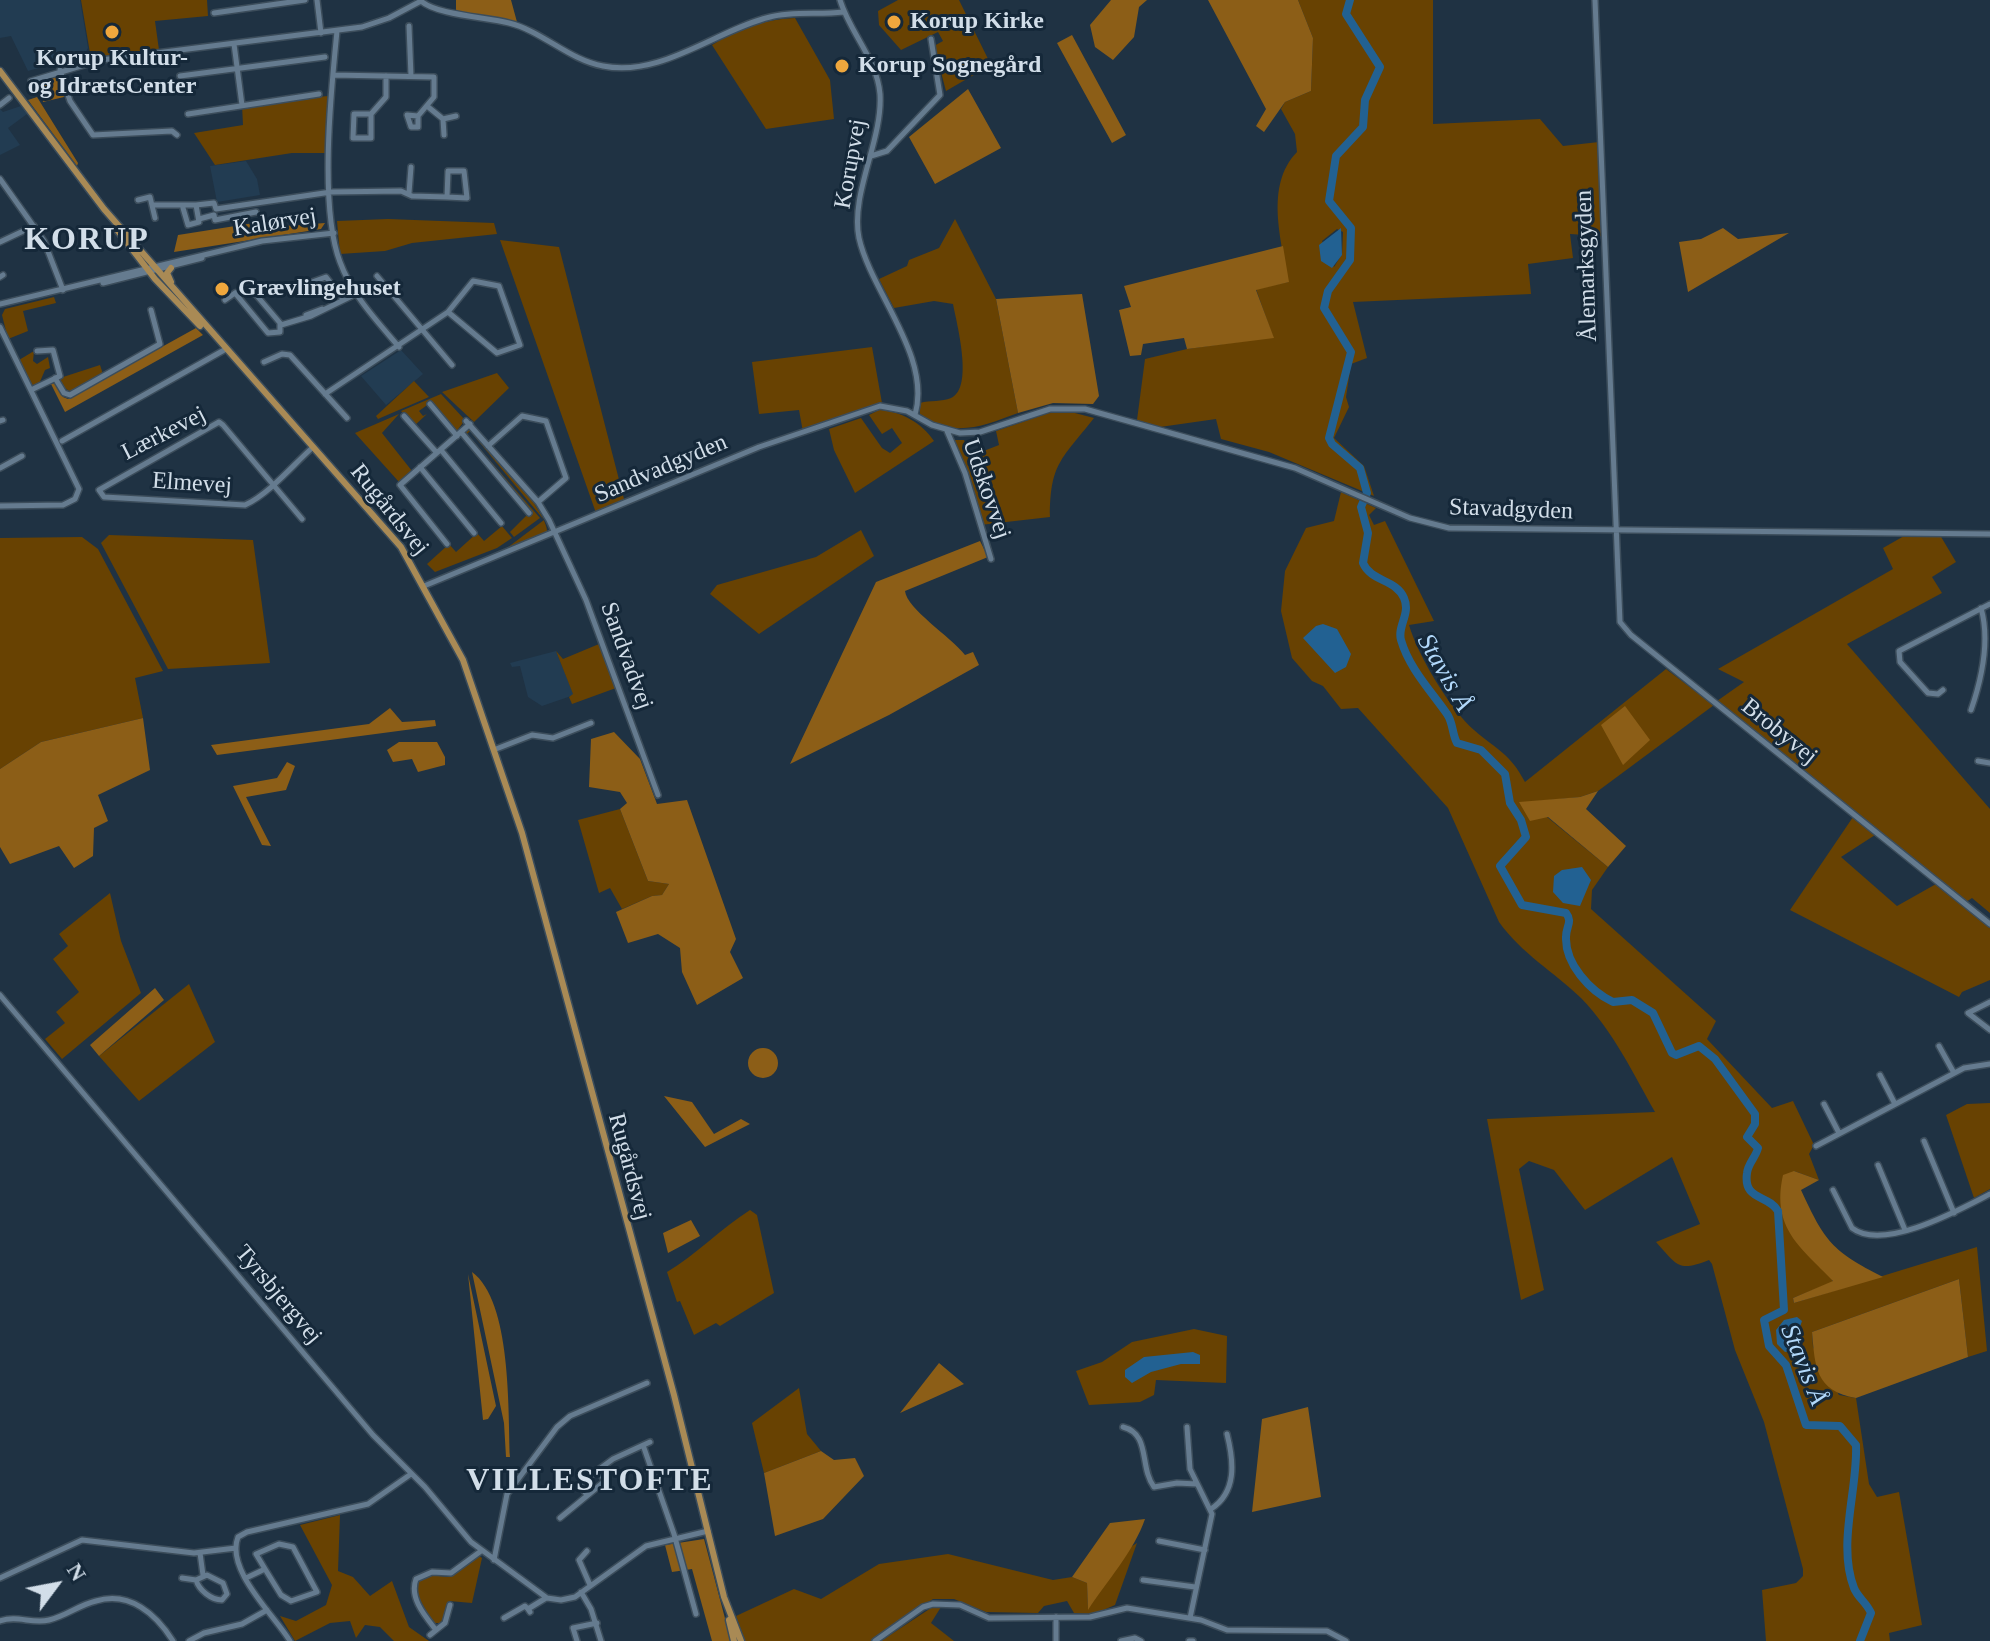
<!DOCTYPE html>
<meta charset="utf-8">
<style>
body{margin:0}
#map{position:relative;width:1990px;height:1641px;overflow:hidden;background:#1f3243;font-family:"Times New Roman",serif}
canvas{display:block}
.north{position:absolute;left:16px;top:1545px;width:80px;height:80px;-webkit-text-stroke:6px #152839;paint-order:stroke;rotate:58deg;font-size:22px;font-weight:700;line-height:32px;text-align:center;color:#d2dee9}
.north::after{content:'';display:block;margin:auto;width:28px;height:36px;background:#d2dee9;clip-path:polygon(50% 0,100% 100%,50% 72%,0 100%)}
</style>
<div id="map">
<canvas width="1990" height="1641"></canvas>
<div class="north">N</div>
</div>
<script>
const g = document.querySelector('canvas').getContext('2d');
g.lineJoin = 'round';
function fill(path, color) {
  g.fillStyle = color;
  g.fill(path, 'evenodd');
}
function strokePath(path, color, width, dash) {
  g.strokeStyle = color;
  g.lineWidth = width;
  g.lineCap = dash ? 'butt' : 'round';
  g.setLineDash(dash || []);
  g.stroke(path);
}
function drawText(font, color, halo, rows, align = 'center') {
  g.font = font + ' "Times New Roman",serif';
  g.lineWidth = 6;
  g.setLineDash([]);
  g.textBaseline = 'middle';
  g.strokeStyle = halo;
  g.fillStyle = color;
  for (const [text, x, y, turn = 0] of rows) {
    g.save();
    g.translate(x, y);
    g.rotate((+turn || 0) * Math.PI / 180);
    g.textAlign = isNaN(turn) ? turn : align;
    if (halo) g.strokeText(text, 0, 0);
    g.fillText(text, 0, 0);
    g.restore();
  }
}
fill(new Path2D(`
 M0,0H80L88,48L84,55L28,71L11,36L0,38Z
 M21,106L27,114L8,128L20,145L0,155V109L3,112Z
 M246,161L257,179L260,195L217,202L210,166Z
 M401,350L423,374L386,405L361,376Z
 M556,651L574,695L542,706L528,697L520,666L512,667L510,663Z`), '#223c52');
fill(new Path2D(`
 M81,0H207L208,16L155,21L159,50L91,59Z
 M898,0H959L991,65L946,91L934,46L943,41L938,32L901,50L879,25L878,11Z
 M1298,0H1433V124L1540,119L1563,146L1599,142L1601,236L1570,234L1573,258L1528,264L1531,294L1353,302L1367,358L1351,364L1346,397L1349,407L1334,438L1364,466L1374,496L1269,452L1221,439L1216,419L1160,427L1137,420L1145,359L1187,349L1273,337L1256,289L1288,282C1282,241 1264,186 1297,152L1295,134L1281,109L1285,102L1311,91L1313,38ZM1337,229L1343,232L1342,254L1334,267L1322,241Z
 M795,18L830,80L834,119L766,129L712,45C738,29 764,19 795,18Z
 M328,96L326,153H292L215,165L194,133L243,125L242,105Z
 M388,219L494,223L497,234L412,243L385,251L340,254L337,221Z
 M955,219L996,299L1018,413C983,426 953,439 920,414V403C930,400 942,402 951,398C974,388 957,325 953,304L934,301L894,308L879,279L907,266L909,260L939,248Z
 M500,240L559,247L624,499L596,513Z
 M54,297L56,303L23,311L28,331L8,339L2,315L5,309Z
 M872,347L882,403L803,432L799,410L759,414L752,362Z
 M34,351L33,361L37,364L48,357L50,368L45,370L39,384L33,386L19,360Z
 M100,365L103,374L71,392L63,387L60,378Z
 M497,373L509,388L474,422L442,392Z
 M414,381L429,397L378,419L376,416Z
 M441,394L465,420L456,432L430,403L419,411L423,416L427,414L414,426L401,411Z
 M879,410C901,411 922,423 934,441L855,493L834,450L829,429L861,418L882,448L890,453L902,443L892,428L882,434L869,415Z
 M1052,412H1071L1094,418C1062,459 1050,463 1050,517L980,525L970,479L951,440H964L971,456L999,445L996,431Z
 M399,414L382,433L412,471L399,482L355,433Z
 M469,429C486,442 552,515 547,534L503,551L544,520L470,431L467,434L540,518L514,537L510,532L530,512L465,433Z
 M1341,492L1376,508L1369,515L1374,525L1385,521L1434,621L1409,625C1418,656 1450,709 1474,730C1498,751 1509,752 1525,782L1666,669L1714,705L1598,791L1580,797L1520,803L1547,817L1608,867L1592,890L1591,909L1716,1021L1707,1039L1772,1108L1793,1101L1814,1145L1809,1154L1819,1180L1794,1171L1833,1282L1793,1298L1794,1303L1977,1247L1987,1351L1968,1357L1959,1279L1812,1332L1813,1347L1839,1395L1856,1398L1869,1484L1877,1497L1899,1492L1922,1625L1889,1633L1890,1641H1766L1762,1590L1796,1583L1803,1576V1569L1764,1422L1735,1350L1712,1264L1709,1260C1678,1272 1678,1266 1656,1242L1700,1224L1672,1157L1585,1210L1554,1170L1529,1161L1519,1169L1544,1290L1521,1300L1487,1119L1655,1112C1633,1073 1613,1031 1581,998C1554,972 1521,953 1499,922L1448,808L1358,708L1341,709L1323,686L1312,681L1292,658L1281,611L1285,571L1306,528L1334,521Z
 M502,526L512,538L497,548L435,572L427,564L449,544L456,552L477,533L484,541Z
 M861,530L874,556L759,634L710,594L717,585L816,557Z
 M109,535L253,540L270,663L168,669L101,543Z
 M1940,535L1956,562L1932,577L1942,593L1847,644L1990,809V913L1972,898L1966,902L1717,701L1744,682L1718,669L1893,569L1883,548L1904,536Z
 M82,537L98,549L163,671L135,678L143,718L41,742L0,769V538Z
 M599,644L616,688L572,704L569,697L573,694L556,651L563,659Z
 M620,809L648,881L669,884L662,895L652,896L622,909L610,888L599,893L578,820Z
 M1853,817L1875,835L1841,857L1897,906L1936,884L1990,927V980L1962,992L1959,997L1790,910Z
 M110,893L121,941L141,993L62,1059L45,1039L65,1023L56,1012L79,992L53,959L68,946L59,934Z
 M189,984L215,1042L139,1101L99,1056Z
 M1990,1103V1189L1974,1198L1946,1115L1967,1104Z
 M750,1210L757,1215L774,1293L720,1326L716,1323L694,1335L680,1301L677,1302L667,1272C697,1254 720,1229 750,1210Z
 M1194,1329L1227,1336L1226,1383L1156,1380L1154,1395L1140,1402L1089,1405L1076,1371L1102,1362L1132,1342Z
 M799,1388L807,1434L821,1451L764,1473L752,1423Z
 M340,1515L338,1571L353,1577L370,1596L392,1581L409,1627L429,1641H394L380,1627L365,1625L356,1638L350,1621L330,1623L295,1641L280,1616L296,1621L326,1605L332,1585L300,1525Z
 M1137,1543L1115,1605L1094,1614L1074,1613L1067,1601L1044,1606L1038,1613L986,1612L954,1599H933L871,1641H745L736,1616L794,1589L821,1599L879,1564L948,1554L1053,1580L1072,1577L1087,1583L1088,1609L1126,1550Z
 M479,1556L482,1558L472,1603L449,1601L442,1623H433L415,1591L416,1581L429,1575L448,1577Z
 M934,1606L941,1607L931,1623L954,1641H881Z`), '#684202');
fill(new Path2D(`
 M456,0H511L517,22L456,11Z
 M1111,0H1165H1147L1139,7L1134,37L1113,60L1095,47L1090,25Z
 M1208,0H1298L1313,38L1311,91L1285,102L1264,132L1256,126L1266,109Z
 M1072,35L1126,135L1112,143L1057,43Z
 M57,73L64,97L43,102L39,79Z
 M968,89L1001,148L935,184L909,137Z
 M37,97L78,163L77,166L28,100Z
 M267,221L272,227L325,223L321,229L174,252L178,235Z
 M1723,228L1738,239L1789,233L1688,292L1679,242L1701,239Z
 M1283,246L1289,282L1256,290L1274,338L1187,349L1184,338L1143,344L1141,355L1130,356L1119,310L1131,307L1124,286Z
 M1082,294L1099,396L1093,404L1053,403L1018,413L996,299Z
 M196,328L203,335L65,412L51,384L55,383L63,397L68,399Z
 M980,541L988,557L905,591C907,609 950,636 965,655L973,652L979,665L889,715L790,764L876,582Z
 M1625,706L1650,740L1623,765L1601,725Z
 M390,708L402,722L435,720L436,726L217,755L211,745L369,724Z
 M143,718L150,770L98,795L108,821L94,828L93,856L74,868L59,846L10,864L0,847V769L41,742Z
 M614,732L640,759L657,804L687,800L736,939L730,952L743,978L697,1005L682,972L680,948L658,934L628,943L616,912L652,896L662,895L669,884L648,881L620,809L627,803L620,792L589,787L591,739Z
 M399,742H437L445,757V765L418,772L412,759L393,762L387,750Z
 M287,762L295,766L286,790L246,797L271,846L262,845L233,786L277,778Z
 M1598,791L1586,809L1626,846L1608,867L1548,817L1530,821L1519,802L1580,797Z
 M155,988L164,1000L99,1056L90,1045Z
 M748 1063a15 15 0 1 1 30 0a15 15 0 1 1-30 0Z
 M664,1096L692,1102L714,1134L741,1119L750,1124L705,1147Z
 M1794,1171L1819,1180L1801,1190C1825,1242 1832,1251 1883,1277L1794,1303L1793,1298L1833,1281C1801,1247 1771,1229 1783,1175Z
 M691,1220L700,1236L668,1253L663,1233Z
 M472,1272C512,1301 508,1411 510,1457H506L504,1423Z
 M468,1274L496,1406L488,1419L483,1420Z
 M1959,1279L1968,1357L1856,1398C1815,1391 1815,1366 1812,1332Z
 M939,1363L964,1384L900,1413Z
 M1308,1407L1321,1497L1252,1512L1262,1419Z
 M821,1451L834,1460L855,1458L864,1476L823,1519L775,1536L764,1473Z
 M1145,1519C1134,1551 1107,1581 1088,1610L1087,1583L1072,1577L1110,1523Z
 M704,1539L731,1641H712L692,1569L672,1572L665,1545Z`), '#8c5e17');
fill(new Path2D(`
 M1341,228L1342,255L1332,268L1321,261L1319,245Z
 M1323,624L1337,629L1351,654L1346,667L1335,673L1303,638L1316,626Z
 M1582,867L1591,880L1580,906L1563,903L1553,892L1554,876L1562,870Z
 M1797,1317L1802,1321C1798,1330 1798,1345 1791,1351L1785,1352L1777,1344L1776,1330L1784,1320Z
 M1193,1352L1200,1355V1364H1181L1151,1372L1132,1383L1125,1377V1370L1144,1357Z`), '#226192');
strokePath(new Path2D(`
 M1350,0L1346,14L1380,67L1365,100L1363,127L1336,156L1329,201L1351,228L1350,260L1328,291L1324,308L1351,352L1329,438L1332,444L1360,468L1367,493L1361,507L1368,533L1363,563C1371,582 1396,579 1404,598C1411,614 1397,626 1401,640C1409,668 1431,691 1447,714C1453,722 1452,734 1457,743L1481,750L1505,774L1510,803L1521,820L1526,837L1500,866L1522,905L1566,913C1573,922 1566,926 1566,937C1565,964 1590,991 1613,1002L1632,1000L1653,1013L1672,1053L1676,1055L1699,1046L1715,1059L1755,1114V1124L1747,1137L1758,1148C1756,1157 1748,1163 1747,1173C1743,1201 1768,1194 1778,1211L1784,1310L1764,1320L1769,1346L1786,1365L1806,1425L1840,1426L1856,1445C1858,1489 1837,1544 1854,1588C1858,1598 1867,1603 1871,1613L1860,1641`), '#226192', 8);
const minor = new Path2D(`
 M317,0L321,33
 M840,0C850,33 877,59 880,94C883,140 850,194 859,238C871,292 932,356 915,415
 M1595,0L1620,622L1631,635L1990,924
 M421,1C437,15 486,17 509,23C542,31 569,60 603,66C661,78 716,30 770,17C793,11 820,15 843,12
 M214,13L305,0
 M409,26L411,76
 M337,31C331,91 319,207 340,262C352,295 377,321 399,347
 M234,44L242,105
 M60,70L70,101L93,135L172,131L177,135
 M333,75L434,77V97L418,116L407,115L411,127H418V116
 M180,76L325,57
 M31,81L101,60L362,27L389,18L421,1
 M0,105L9,98
 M427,106L443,119L444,135
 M188,114L319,94
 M371,114V138H353L354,114H371L386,97V76
 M443,119L456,116
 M871,156L887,151L940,95L931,39
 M0,179L44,241L63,290
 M409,193L411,167
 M138,200L150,197L155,218
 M153,205H196
 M183,208L188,225L199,222L196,205L214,203L216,209L331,192L401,191L412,196L447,197L448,171H464L467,198L447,197
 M199,219L214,215L215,220L256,212
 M0,242L34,226
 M377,276L452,365
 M0,277L3,275
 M103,283L202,258
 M255,294L301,286L326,277L343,299
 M225,300L235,293L252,290L280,323V332L268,333L235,293
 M0,304L262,241L334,233
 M306,315L322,309
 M281,325L311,316L356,294
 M0,327L79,489L75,499L63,505L0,506
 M264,362L282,354L290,355L347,418
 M55,378L64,393L70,395L160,344L151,310
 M31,390L60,376L53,350L37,351
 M325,394L448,312L473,281L499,286L520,345L497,353L448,312
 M430,404L457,436
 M404,416L437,453
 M0,421L3,420
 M466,421L538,502L549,520L586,600L658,795
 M947,431L965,473L991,559
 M461,432L529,513
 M62,441L226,349
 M488,446L522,416L546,421L566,478L538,502
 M441,450L501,523
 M420,467L474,533
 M0,468L22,456
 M302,519L223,425L219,422L99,490L104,497L245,505C269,494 292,466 312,448
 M447,544L400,485L470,424
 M424,586L759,447L880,406L907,411L932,425L960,433L980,432L1050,409H1085L1295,468L1410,518L1449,528L1990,534
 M1943,690L1938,694L1928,693L1900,662L1899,651L1990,604
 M1971,710C1982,678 1990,640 1981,608
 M496,749L532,735L553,738L591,723
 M1978,761L1990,763
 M0,995L373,1435L425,1487L471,1542L547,1598L561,1600L575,1597L646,1546L708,1531
 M1990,1002L1968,1013L1990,1030
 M1939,1046L1954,1073
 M1880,1075L1895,1104
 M1824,1104L1839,1133
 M1924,1141L1954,1213
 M1816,1146L1964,1068L1990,1064
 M1878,1165L1905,1230
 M1833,1190L1852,1228C1883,1252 1959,1210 1990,1194
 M1123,1427C1151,1434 1139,1467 1154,1487L1177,1483L1197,1484
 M1187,1427L1190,1469L1212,1514L1190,1618
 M643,1445L674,1534L696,1614
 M587,1495L579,1484L613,1459L650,1442
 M1211,1509C1237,1492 1234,1462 1227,1434
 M560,1518L605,1481L598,1470
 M1159,1541L1205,1550
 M587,1551L579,1560L590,1585
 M200,1553L203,1575
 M494,1560L507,1494L557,1427L570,1416L647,1383
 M0,1578L82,1540L194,1553L236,1548
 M182,1578L196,1580C199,1590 211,1600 222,1600L227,1594L223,1583L207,1575L196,1580
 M246,1578L265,1569L281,1595L291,1601L317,1592L293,1547L279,1544L256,1554L265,1569
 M1143,1580L1195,1587
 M581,1592L591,1609L601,1641
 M530,1612L528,1609L546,1598
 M1056,1617V1641
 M504,1618L525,1606L528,1609
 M0,1621C17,1615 32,1624 49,1620C66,1616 79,1605 96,1601C130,1591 156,1614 173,1641
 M436,1630C425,1616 409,1598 416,1579L432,1572L451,1573L481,1551
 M430,1635L445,1623L450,1605
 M189,1641L204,1633L242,1624L267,1610
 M290,1641C275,1616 225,1570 238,1537L247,1532L368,1504L411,1474
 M577,1641L573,1628L597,1623
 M875,1641L923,1607L933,1604L960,1605L989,1618L1090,1617L1127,1608L1201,1620L1227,1630L1327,1631L1346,1641
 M1121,1641L1135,1638L1141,1641
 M1189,1641H1193`);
const major = new Path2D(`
 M0,71L104,209L401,547L463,660L522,833L674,1395L724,1597L741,1641
 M118,231L155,279L200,326
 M171,268L167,273L171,282
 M729,1620L734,1641`);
strokePath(minor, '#3c4d5b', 8);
strokePath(major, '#3c4d5b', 9);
strokePath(minor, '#657b8f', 5);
strokePath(major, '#a98a55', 6);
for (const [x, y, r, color] of [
 [894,22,8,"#efa73d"],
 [112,32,8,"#efa73d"],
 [842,66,8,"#efa73d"],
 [222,289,8,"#efa73d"]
]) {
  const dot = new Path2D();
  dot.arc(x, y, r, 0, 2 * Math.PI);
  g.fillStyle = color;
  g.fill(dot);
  strokePath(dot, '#152839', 3);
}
drawText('bold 24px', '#d2dee9', '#152839', [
 ["Korup Kirke",910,22],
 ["Korup Kultur-",112,59,"center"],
 ["og IdrætsCenter",112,87,"center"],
 ["Korup Sognegård",858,66],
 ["Grævlingehuset",238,289]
], 'left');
drawText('24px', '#d2dee9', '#152839', [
 ["Korupvej",851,164,-80],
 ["Kalørvej",275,223,-9],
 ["Ålemarksgyden",1587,266,-92],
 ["Lærkevej",164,434,-27],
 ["Sandvadgyden",661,469,-23],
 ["Elmevej",192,484,4],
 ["Udskovvej",986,489,71],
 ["Rugårdsvej",389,510,51],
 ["Stavadgyden",1511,510,2],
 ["Sandvadvej",626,656,70],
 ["Brobyvej",1779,732,39],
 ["Rugårdsvej",629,1167,75],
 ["Tyrsbjergvej",278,1295,50]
]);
drawText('italic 26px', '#b1d8fa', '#152839', [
 ["Stavis Å",1444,673,60],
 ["Stavis Å",1803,1365,68]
]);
g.letterSpacing = '2px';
drawText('bold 32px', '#d2dee9', '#152839', [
 ["KORUP",87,241],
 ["VILLESTOFTE",590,1482]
]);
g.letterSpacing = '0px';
</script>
